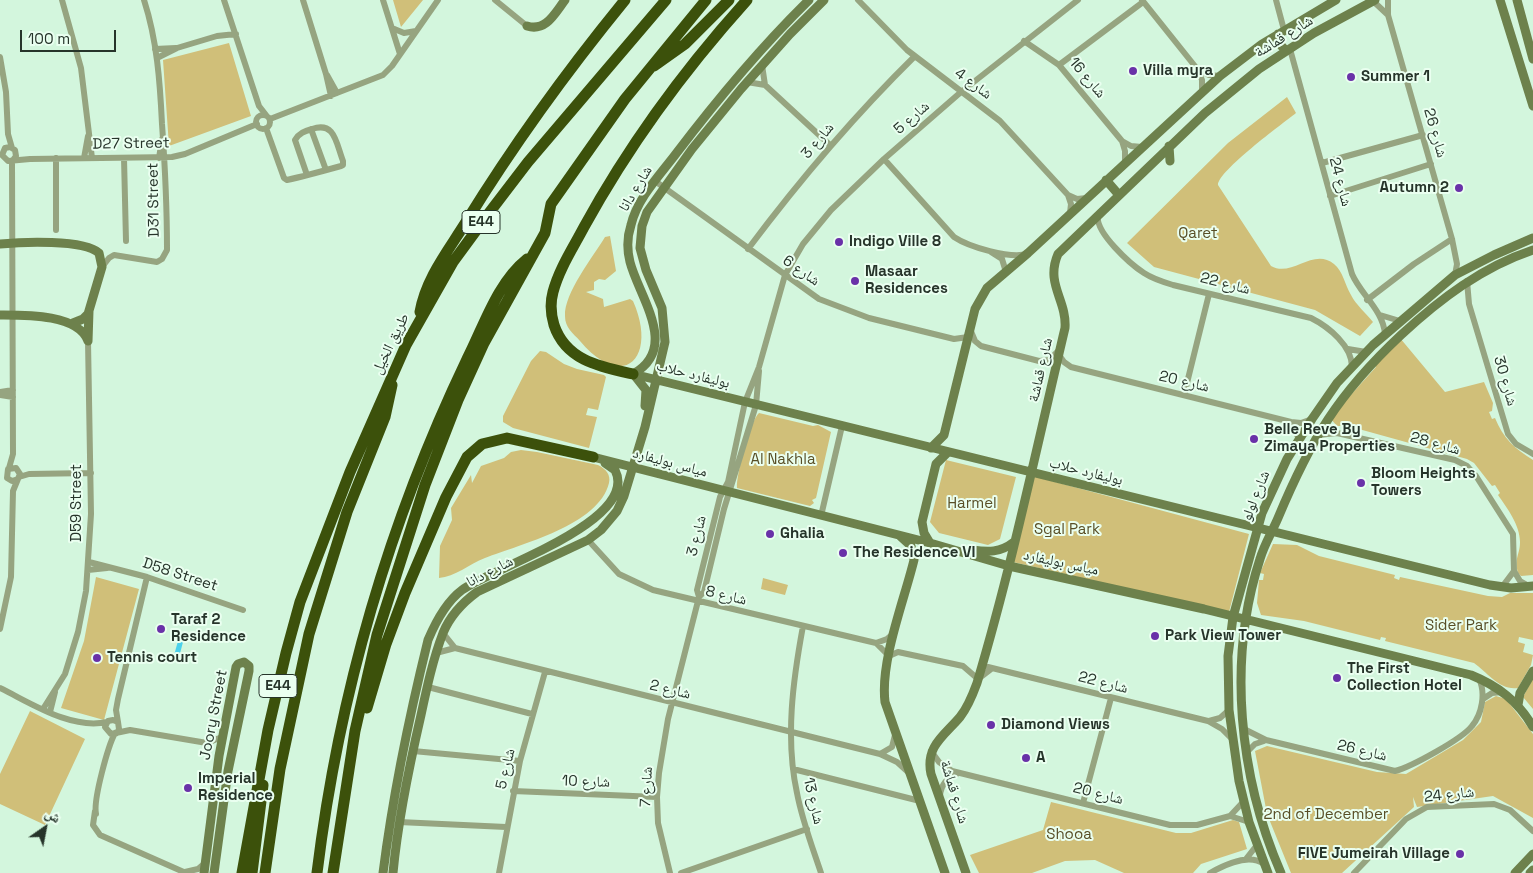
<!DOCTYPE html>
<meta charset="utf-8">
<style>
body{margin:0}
#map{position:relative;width:1533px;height:873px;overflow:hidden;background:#d3f6dd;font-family:"Space Grotesk","Noto Naskh Arabic",sans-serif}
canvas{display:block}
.north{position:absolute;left:20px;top:803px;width:50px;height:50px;-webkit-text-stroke:4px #eafff0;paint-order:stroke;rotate:33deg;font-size:14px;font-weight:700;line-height:20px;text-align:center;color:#26342a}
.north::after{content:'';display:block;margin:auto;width:18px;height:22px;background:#26342a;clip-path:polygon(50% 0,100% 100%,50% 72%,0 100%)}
.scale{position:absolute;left:20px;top:30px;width:96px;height:22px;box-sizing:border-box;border:2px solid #26342a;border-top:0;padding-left:6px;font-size:15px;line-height:18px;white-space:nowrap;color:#26342a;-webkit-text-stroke:4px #eafff0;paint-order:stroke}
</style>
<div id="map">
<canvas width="1533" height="873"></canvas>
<div class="north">ش</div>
<div class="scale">100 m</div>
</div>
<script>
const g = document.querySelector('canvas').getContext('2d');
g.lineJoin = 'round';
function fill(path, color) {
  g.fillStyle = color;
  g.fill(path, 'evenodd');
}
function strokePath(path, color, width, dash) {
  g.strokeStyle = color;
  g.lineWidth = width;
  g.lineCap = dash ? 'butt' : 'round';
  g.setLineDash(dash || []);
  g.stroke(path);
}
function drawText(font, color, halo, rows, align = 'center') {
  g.font = font + ' "Space Grotesk","Noto Naskh Arabic",sans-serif';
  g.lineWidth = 4;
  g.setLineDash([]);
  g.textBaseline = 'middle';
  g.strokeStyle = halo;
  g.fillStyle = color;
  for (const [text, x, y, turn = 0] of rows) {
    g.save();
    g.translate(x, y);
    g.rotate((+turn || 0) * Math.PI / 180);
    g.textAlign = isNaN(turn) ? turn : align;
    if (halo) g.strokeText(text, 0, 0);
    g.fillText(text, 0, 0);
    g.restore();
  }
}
fill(new Path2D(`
 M393,0H423L401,27Z
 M229,43L251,116L169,146L163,60Z
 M1287,97L1296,113C1282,124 1218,171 1218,185L1271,266C1292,278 1313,247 1334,264C1343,271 1345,285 1351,295C1356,305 1366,313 1373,322L1360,336L1315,310L1154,267L1127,243L1228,143Z
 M610,236L616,271L605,280L599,279L594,282V290L586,292L603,299L604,307L630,299L633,301C658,357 624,393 580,341C573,333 565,328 565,316C564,293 593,257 605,237Z
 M1400,338L1445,392L1484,382L1493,403L1492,411L1489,412L1492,419L1495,418C1503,438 1515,449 1533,460V575L1521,576L1518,573C1514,557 1520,555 1520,542C1520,525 1507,508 1498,495L1500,493L1495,485L1492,486L1474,463L1467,459L1348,426H1337L1330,418L1376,367L1375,364Z
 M540,351L546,352L564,364L577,369L604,375L606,377L598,410L588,408L586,415L597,417L589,448L513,428L503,422V416L531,361Z
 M759,413L813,426L818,425L831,432L816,498L812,500L814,503L810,506L737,488C736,475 750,421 759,413Z
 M521,450L537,452L598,465C606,469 611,475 609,483C599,525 521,544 485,558C469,564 455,577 439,578L440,546L452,520L451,508L471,475L472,483L481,466L504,458L511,452Z
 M946,460L1016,477L1000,539L988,545L939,533L930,522Z
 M1033,476L1249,534L1229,612L1013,562Z
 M1273,544L1297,545L1319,556L1395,575L1394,578L1399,580L1400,577L1488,596L1502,597L1510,593H1533V640L1519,637L1518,642L1525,644L1523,652L1533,655L1531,665L1518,688C1500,691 1487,672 1474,663L1385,641L1386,638L1381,637L1380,640L1304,621L1261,615L1257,603L1259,580H1263L1264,574L1260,573Z
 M96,577L139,589L104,720L61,708L84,641Z
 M763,578L788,585L785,595L761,589Z
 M1533,678V709L1523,697Z
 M1496,696L1506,699L1533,734V818L1493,796L1417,807L1413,797L1414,807L1342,873H1291L1267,814L1255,751L1267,746L1377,772L1406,774L1463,740L1481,722L1485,702Z
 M30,711L85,739L45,825L0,804V774Z
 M1051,802L1176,833H1191L1233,820L1239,822L1247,849L1201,864L1193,873H1124L1095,860L1065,861L1032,873H979L970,855L1043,830Z`), '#d0bf79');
fill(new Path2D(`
 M178,641L183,642L178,661L173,659Z`), '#4cd1eb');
strokePath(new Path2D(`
 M62,0L81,68L92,158
 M224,0L259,106L266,115
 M303,0L326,74L331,96
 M383,0L400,54
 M495,0L527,26
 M858,0L907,50L1000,121L1068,195L1071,204L1070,213
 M1142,0L1198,70L1202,80V92
 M1276,0L1284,30
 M1388,0V15L1452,239L1457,264L1455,275
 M1373,1L1388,15
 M392,28L404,33L416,31
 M1024,41L1059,65L1122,141L1125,151V162
 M155,49L176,48
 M1290,49L1352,274C1361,295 1383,310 1385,334
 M0,57L6,92L8,134L12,148
 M157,58L177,48L217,36L236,34
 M762,65L765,85
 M1059,65L1143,2
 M1199,70L1209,75L1220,76
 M327,75L337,93
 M747,82L765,85L831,146
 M256 122a7 7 0 1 1 14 0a7 7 0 1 1-14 0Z
 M270,119L383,75L392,66L438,0
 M266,128L284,178L287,180C305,176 323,171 341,166L343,165V161C336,143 335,121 312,129C305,131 299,133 295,140L307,175
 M311,129L326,170
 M1122,141L1131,146L1142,147
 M56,158V230
 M84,158L88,136
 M124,158L126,241
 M159,158L162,139
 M884,159L954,237C969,247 1010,259 1027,254
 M13,160L16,156L15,150L10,147L5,148L2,155L8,161L30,159L172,157L185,154L257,124
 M1322,163L1423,135
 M655,181L819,299L869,318L954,339L968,337
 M1068,195L1077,199L1087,198
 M1330,196L1431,164
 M1098,216C1095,232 1130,264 1144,273C1153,279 1163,282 1173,285L1311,318C1329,327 1352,346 1352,367
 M748,249C799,181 854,116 915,56
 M991,252L1002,259L1006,272
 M102,267L109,258L114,255L157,262L162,259L167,250C167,208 165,166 162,124C160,82 157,40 144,0
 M1467,281L1469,304L1508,434L1516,444L1533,454
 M1367,300L1414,264L1452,239
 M1380,315L1400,321
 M970,329L975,341L981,346L1039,361L1049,360L1060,349
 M1348,349L1366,352
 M1059,355L1064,362L1071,367L1291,422L1301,423L1312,419
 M0,392L13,390
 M0,395L13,397
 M1184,395L1209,294
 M1291,422L1299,439
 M1318,435L1337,433L1455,460L1467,466L1476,476L1513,534L1514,571L1502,587
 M9,468L13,454L12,161
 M19,477L29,474L91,473
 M821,516L842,426
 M588,540L619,574L653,590L876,643L889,656L898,652L963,666L978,679L991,669
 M89,562L147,577L243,610
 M88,570L107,568
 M1514,571L1520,581L1529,586
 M699,597L697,590L720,497L728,482L745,402L759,367L785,275L803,244L831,210L884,159L961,92L1078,0
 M803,626C793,680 785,738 797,793C802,820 812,846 821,873
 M0,629L11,577L13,491L20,474L16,468L8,469L7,478L12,481L18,479
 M443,633L455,648
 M876,643L887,639L894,633
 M436,653L455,648L880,754L897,762L908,772
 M988,667L1208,721L1222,729L1232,739
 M428,687L532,714
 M0,688C31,703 71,730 107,722
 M1483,699L1492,693L1502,692
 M43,709L65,674L78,632L86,591L91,514L88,341
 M50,712L55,692
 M1209,721L1220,718L1229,710
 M118,722L116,710L118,699L147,577
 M1244,729L1266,740L1395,771C1411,767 1462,739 1472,726C1482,714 1486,693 1479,679
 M117,733L119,729L118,722L113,720L108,721L105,727L111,734L130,730L207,743L222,737
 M413,751L520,761
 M931,751L939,762L952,771L1170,825H1197L1230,816L1249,822
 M1247,752L1255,744L1264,741
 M880,754L892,747L895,735
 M793,769L920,801
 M513,791L657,797
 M940,796C941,784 947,777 959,773
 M1083,803L1111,698
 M95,811L93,825L100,835L186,873
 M96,814C93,800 108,746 115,733
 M1230,816L1244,801
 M399,822L506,827
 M1246,859L1257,845
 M185,872L198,869L205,863
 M499,873L520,761L545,672
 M670,873L658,823L657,797L659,773L668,719L699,597L704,592L724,509L756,405L759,371
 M681,873L807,829
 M1210,873C1224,865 1249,853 1264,864
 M1354,873L1406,819L1427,807L1494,804L1510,810L1533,831`), '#96a480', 6);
strokePath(new Path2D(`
 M1500,0L1533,106
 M1517,0L1533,59
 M527,26C546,32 555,13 565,0
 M1278,34V42L1286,51
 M1169,146L1170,161
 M1106,180L1119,195
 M0,244C21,242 84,239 99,253L102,267L88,314L83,319L73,323
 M0,315C25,315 78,314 88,341
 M88,341L89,311
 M633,374L1490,585L1511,588L1533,586
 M633,374C680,348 639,297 630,262C627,250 627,237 631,225C637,199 659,176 675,155C716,101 760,48 809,0
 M635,376L646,390L645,406
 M931,448L944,435L975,309L987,288L1028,253L1220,76L1262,44L1336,0
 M593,457L930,543L1009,566L1204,609L1471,675C1498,686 1518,701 1533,727
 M900,536L911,546L914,560C904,601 880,661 885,702L945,873
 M930,543L924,533L922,522L936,464L948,452
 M972,550C988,552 1000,553 1014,542
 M1518,705L1520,693L1533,671
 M204,873L219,756L236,667L238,664L244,662L249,666V671L228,771L214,873
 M383,873C393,794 409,717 428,640C436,621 446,602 462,590C490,569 641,521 615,470L605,463
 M393,873C398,819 409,767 421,715C427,687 433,659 443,633C450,616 462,603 477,592L588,540L601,530L617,511L624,496L645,427L665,342L662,308L646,270L640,248L642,226L647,212L692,149L741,89L790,34L824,0
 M966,873L931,774C925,746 945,735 960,717C968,707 973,694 977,683C1012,566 1037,446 1065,328C1067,300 1045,284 1058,254L1205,113L1259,69L1314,33L1375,0
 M1268,873L1249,822L1239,781L1229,710L1228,656L1233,617L1262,513L1287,459L1312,419L1337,383L1373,345L1455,275L1494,255L1533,238
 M1281,873C1239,777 1227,660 1260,559C1264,545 1272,532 1278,518C1311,439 1338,394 1401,335C1440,299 1482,267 1533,250
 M1515,873L1533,854
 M1530,873L1533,870`), '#6d814c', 9);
strokePath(new Path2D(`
 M654,66L685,44L729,0
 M420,312C426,278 448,251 466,222C514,144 567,71 625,0
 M633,374C601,367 566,361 554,325C551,315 550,303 553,292C559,269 573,248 584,227C629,145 684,70 747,0
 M367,708L386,644L405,593L446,497L467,457L482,444L507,438L593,457
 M242,873L268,730L286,653L300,602L350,472L406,345L453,262L489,213L528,162L666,0
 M252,873L263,785
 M265,873L280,769L309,634L347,512L385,417L392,385
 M317,873C339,693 389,522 467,359C484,326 497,283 527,259
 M333,873L355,731L377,635L425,485L458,400L484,343L545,233L551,204L625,99L706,0`), '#3c510b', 11);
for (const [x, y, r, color] of [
 [1133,71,5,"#6931a8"],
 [1351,77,5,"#6931a8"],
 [1459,188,5,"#6931a8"],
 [839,242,5,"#6931a8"],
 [855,281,5,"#6931a8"],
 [1254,439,5,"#6931a8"],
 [1361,483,5,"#6931a8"],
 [770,534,5,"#6931a8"],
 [843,553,5,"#6931a8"],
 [161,629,5,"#6931a8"],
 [1155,636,5,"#6931a8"],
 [97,658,5,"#6931a8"],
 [1337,678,5,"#6931a8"],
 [991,725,5,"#6931a8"],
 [1026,758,5,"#6931a8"],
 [188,788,5,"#6931a8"],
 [1460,854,5,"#6931a8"]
]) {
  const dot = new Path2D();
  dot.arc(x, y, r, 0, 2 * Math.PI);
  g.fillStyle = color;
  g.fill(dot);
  strokePath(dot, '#eafff0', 2);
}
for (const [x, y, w] of [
 [481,222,38],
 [278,686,38]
]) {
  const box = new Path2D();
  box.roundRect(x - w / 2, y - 11.5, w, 23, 4);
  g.fillStyle = '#eafff0';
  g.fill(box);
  strokePath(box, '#26342a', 1);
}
drawText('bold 14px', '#26342a', null, [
 ["E44",481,222],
 ["E44",278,686]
]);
drawText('15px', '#26342a', '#eafff0', [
 ["شارع قماشة",1284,37,-32],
 ["شارع 16",1087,78,50],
 ["شارع 4",973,84,36],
 ["شارع 5",912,118,-41],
 ["شارع 26",1435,133,74],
 ["شارع 3",818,141,-50],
 ["D27 Street",131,144,-1],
 ["شارع 24",1340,182,75],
 ["شارع دانا",636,189,-59],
 ["D31 Street",154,200,-91],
 ["شارع 6",801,271,35],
 ["شارع 22",1225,284,14],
 ["طريق الخيل",391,344,-64],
 ["شارع قماشة",1041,370,-77],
 ["بوليفارد حلاب",693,375,14],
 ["شارع 30",1505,381,74],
 ["شارع 20",1184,382,13],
 ["شارع 28",1435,444,15],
 ["مياس بوليفارد",670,463,15],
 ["بوليفارد حلاب",1086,472,14],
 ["شارع لولو",1256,496,-68],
 ["D59 Street",77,503,-90],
 ["شارع 3",697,536,-76],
 ["مياس بوليفارد",1061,563,12],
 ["شارع دانا",490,572,-27],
 ["D58 Street",180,575,18],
 ["شارع 8",726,596,13],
 ["شارع 22",1103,683,14],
 ["شارع 2",670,690,13],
 ["Joory Street",214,715,-79],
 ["شارع 26",1362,751,13],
 ["شارع 5",506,769,-77],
 ["شارع 10",586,782,2],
 ["شارع 7",647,787,-87],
 ["شارع قماشة",954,792,73],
 ["شارع 20",1098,794,14],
 ["شارع 24",1449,795,-6],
 ["شارع 13",813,801,77]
]);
drawText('bold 15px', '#26342a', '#eafff0', [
 ["Villa myra",1143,71],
 ["Summer 1",1361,77],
 ["Autumn 2",1449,188,"right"],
 ["Indigo Ville 8",849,242],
 ["Masaar",865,272],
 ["Residences",865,289],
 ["Belle Reve By",1264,430],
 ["Zimaya Properties",1264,447],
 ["Bloom Heights",1371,474],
 ["Towers",1371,491],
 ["Ghalia",780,534],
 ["The Residence VI",853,553],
 ["Taraf 2",171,620],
 ["Residence",171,637],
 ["Park View Tower",1165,636],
 ["Tennis court",107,658],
 ["The First",1347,669],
 ["Collection Hotel",1347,686],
 ["Diamond Views",1001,725],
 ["A",1036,758],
 ["Imperial",198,779],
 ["Residence",198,796],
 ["FIVE Jumeirah Village",1450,854,"right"]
], 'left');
drawText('15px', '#584e26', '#eafff0', [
 ["Qaret",1198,234],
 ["Al Nakhla",783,460],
 ["Harmel",972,504],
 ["Sgal Park",1067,530],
 ["Sider Park",1461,626],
 ["2nd of December",1326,815],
 ["Shooa",1069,835]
]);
</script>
